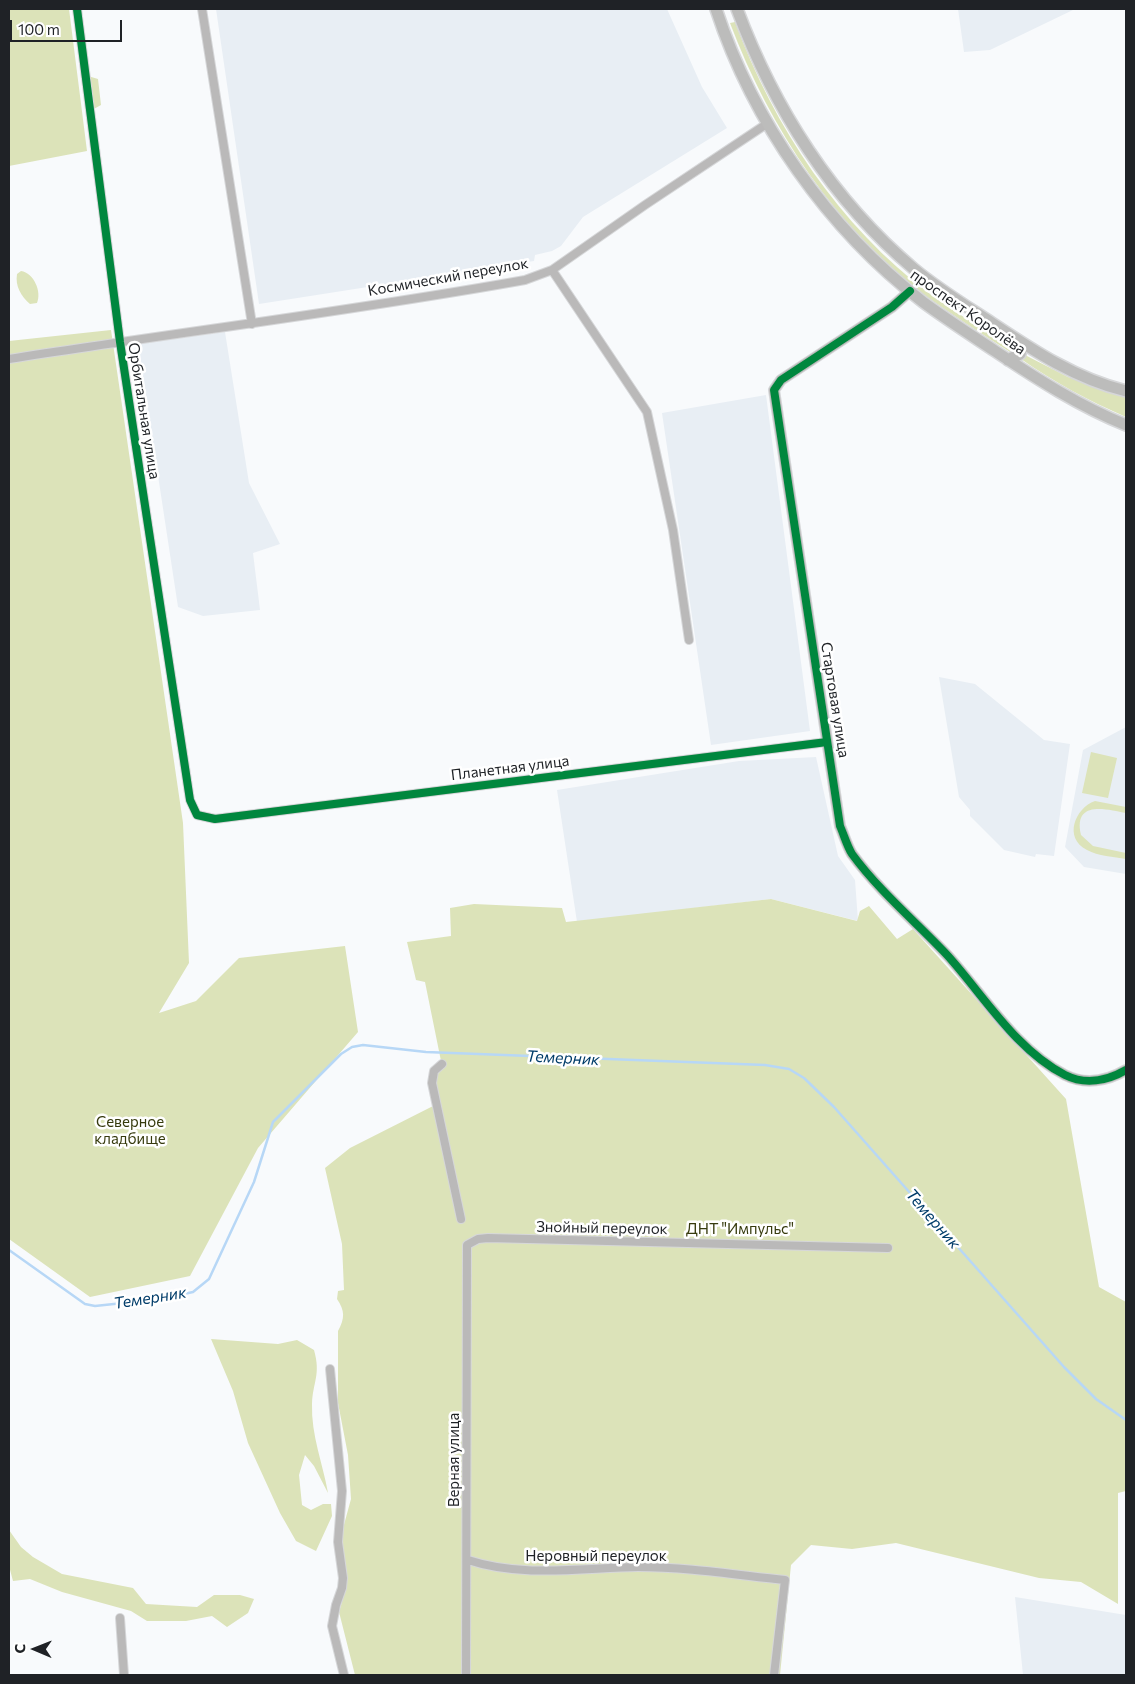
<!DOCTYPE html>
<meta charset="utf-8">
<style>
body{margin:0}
#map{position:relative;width:1135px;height:1684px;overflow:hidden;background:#f8fafc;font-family:Commissioner,sans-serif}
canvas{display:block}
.frame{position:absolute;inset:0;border:10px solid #1f2226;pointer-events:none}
.north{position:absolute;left:10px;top:1624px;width:50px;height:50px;-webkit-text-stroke:4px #fff;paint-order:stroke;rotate:271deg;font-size:14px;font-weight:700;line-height:20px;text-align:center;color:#1f2226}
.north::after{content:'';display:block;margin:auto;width:18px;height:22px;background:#1f2226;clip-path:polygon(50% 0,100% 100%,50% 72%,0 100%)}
.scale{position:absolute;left:10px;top:20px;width:112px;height:22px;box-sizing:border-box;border:2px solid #1f2226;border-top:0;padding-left:6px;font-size:15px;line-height:18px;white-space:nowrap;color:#1f2226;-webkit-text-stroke:4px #fff;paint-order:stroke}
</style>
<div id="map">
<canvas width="1135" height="1684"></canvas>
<div class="frame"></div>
<div class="north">С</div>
<div class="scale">100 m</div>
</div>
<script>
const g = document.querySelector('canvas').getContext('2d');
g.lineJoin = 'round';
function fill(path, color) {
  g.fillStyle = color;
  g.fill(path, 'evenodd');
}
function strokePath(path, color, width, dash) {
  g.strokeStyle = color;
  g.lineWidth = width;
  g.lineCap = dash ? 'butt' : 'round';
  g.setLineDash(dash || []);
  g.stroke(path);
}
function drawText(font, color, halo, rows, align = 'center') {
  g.font = font + ' Commissioner,sans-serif';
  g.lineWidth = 5;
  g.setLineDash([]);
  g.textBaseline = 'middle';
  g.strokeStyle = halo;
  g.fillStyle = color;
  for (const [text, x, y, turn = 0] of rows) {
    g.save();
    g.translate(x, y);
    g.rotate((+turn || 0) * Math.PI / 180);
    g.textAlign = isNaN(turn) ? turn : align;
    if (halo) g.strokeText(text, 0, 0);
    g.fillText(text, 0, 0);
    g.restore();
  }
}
fill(new Path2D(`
 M216,9H667L702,87L727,128L583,217L561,246L552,251L535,255L534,261L259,304Z
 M958,9H1075L990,50L964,52Z
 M225,332L249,483L280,544L253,553L260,610L203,616L178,607L138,344Z
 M766,395L810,731L711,745L662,413Z
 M939,677L975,684L1044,740L1070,744L1054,856L1036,854L1035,857L1004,850L970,816V810L959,797Z
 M1126,727V874L1084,867L1065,847L1083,750Z
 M816,757L838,856L855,880L858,921L771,899L577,922L557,790L739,761Z
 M1015,1597L1126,1615V1675H1023Z`), '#e8eef4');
fill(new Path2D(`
 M9,9H69L87,151L9,166Z
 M735,22C774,127 839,226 930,294C956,313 985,330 1013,348L1010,352C982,334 954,316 927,297C836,229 770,129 730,23Z
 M88,76L98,79L101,105L92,110Z
 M21,271C34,273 42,292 37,303L30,304C21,296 15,286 17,274Z
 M111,330L183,823L189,963L159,1013L196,1001L239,958L345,946L358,1032L258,1148L190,1276L90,1297L9,1239V341Z
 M1025,355L1068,377L1126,396V417C1089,401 1054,382 1021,359Z
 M1091,752L1117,758L1108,798L1082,793Z
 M1095,801L1126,807V813C1106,809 1073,800 1081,835L1093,846L1126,853V859C1114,857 1098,856 1087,850C1063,838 1075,808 1095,801Z
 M771,899L857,921L860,911L869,906L897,939L913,929L1066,1099L1099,1287L1126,1302V1491L1118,1493V1604L1081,1582L1039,1578L896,1543L852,1549L811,1545L791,1565L780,1675H355L339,1612L346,1588L342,1532L351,1499L348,1455L338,1403V1331C345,1318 345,1311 337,1299L338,1291L344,1290L342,1244L325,1168L350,1148L439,1103L435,1071L441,1061L425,982L416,980L407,942L451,936L450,908L474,904L562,908L566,922Z
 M211,1339L278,1344L297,1340L314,1350C321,1375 313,1381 312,1404C311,1435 323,1464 328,1493L314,1466L305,1455L299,1475L302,1505L311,1510L323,1504H331L332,1516L316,1551L296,1541L280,1513L248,1443L233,1391Z
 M9,1530L21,1547L33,1557L62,1574L133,1588L146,1604L197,1607L214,1595H240L254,1599L248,1613L227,1627L212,1616L186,1621H147L131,1611L62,1592L30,1579L13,1581L9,1566Z`), '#dce3b9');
strokePath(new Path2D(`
 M9,1250L85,1304L95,1306L161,1299L193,1292L209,1279L254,1182L273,1122L341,1054L352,1047L363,1045L426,1052L765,1065L789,1069L804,1078L834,1107L1064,1367L1096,1399L1126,1420`), '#b7d7f6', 2.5);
const street = new Path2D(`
 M77,9L120,342L190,800L197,815L215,819L827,742
 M202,9L252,324
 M552,270L647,412L673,530L689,640
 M9,359C181,332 353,311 525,280L552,270L645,205L768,123
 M442,1064L434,1071L432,1083L461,1219
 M330,1369L342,1491L338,1542L343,1578L342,1588L336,1605L332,1626L344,1675
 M468,1560C522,1578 582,1568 638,1567C687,1567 737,1575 785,1580L774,1675
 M120,1618L124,1675
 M466,1675L467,1245L478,1239L488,1238L888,1248`);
const secondary = new Path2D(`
 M910,291L892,307L781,380L774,390L840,826C844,835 847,846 852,854C879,891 917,923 948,956C984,996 1016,1050 1065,1075C1085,1085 1107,1081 1126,1070`);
const primary = new Path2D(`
 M716,9C753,122 828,229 923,302C946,319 971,335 995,351C1037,379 1079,406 1126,425
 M737,9C774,108 832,200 914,269C938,289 966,306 992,323C1034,351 1076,379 1126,391
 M1008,360L1020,354L1022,343`);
strokePath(street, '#d6d7d9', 10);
strokePath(secondary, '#d6d7d9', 12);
strokePath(primary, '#d6d7d9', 14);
strokePath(street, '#bab9b9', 8);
strokePath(secondary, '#b9b9b8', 10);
strokePath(primary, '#bcbcbb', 11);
strokePath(new Path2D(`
 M77,9L120,342L190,800L197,815L215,819L827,742
 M910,291L892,307L781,380L774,390L840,826C844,835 847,846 852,854C879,891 917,923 948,956C984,996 1016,1050 1065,1075C1085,1085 1107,1081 1126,1070`), '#00873e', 8);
drawText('15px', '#1f2226', '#fff', [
 ["Космический переулок",448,277,-10],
 ["проспект Королёва",968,312,35],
 ["Орбитальная улица",144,411,81],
 ["Стартовая улица",835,700,81],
 ["Планетная улица",510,768,-7],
 ["Знойный переулок",602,1228,1],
 ["Верная улица",454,1460,-90],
 ["Неровный переулок",596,1556]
]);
drawText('15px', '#373b0e', '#fff', [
 ["Северное",130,1122],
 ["кладбище",130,1139],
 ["ДНТ \"Импульс\"",740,1229]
]);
drawText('italic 16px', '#003c69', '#fff', [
 ["Темерник",563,1058,3],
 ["Темерник",933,1219,49],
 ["Темерник",150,1298,-9]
]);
</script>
